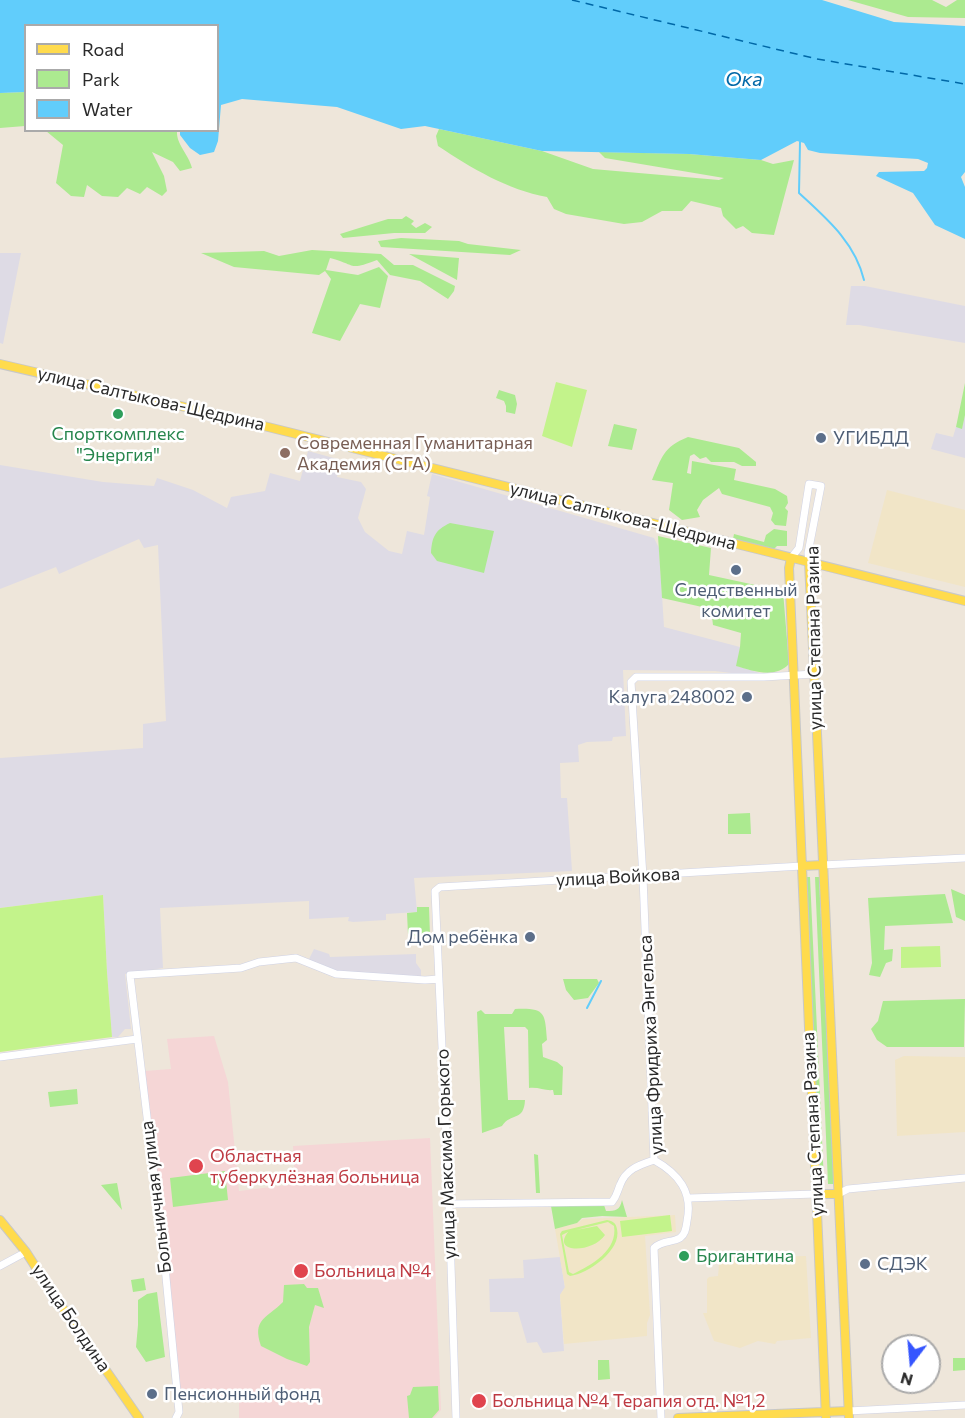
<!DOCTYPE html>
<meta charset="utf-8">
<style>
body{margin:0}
#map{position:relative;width:965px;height:1418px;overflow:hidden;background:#eee6da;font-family:Commissioner,sans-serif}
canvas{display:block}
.legend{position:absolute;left:24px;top:24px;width:195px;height:108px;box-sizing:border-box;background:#fff;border:2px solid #aaa;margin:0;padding:8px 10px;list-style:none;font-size:18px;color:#2a2a2a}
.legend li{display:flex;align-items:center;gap:12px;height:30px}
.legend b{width:30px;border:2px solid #aaa}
.north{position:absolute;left:881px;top:1334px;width:60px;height:60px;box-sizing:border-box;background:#fff;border:2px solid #aaa;border-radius:50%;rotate:196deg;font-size:16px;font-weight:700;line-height:24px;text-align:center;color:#2a2a2a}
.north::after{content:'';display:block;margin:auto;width:21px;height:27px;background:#3555ff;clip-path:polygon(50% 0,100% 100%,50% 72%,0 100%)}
</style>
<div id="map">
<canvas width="965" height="1418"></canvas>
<ul class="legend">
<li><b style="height:8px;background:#ffdb4d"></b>Road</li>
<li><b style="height:16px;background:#acea90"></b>Park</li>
<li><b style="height:16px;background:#61cdfb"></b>Water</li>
</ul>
<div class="north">N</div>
</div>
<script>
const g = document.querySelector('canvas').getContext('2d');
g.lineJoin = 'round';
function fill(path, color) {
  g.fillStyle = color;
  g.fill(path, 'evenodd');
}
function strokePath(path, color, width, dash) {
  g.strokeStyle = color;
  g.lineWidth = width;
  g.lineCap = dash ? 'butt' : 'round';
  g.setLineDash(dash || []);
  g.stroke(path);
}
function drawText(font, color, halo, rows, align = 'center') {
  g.font = font + ' Commissioner,sans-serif';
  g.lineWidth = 5;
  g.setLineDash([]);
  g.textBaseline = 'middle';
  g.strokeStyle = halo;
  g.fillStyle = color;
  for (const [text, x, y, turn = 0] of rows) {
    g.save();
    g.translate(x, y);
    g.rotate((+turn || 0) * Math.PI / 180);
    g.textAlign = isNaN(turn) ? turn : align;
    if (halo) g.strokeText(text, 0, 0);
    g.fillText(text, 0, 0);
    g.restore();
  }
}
fill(new Path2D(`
 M0,253H21L3,344L0,343Z
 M851,286H865L965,306V343L859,325H846Z
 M965,415V458L931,449L936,433L953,437L956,427L962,428Z
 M308,451L341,460L337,477L361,482L366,489L358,518L365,532L389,551L402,554L407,531L424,535L430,497L427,496L432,474L654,538L659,548L664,627L740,647L737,666L763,674L764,677L715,671L623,670L626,736L613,737L612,741L587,742L578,745L579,762L560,763L561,798H567L572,871L414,878L417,912L386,914V920L353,922L348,921L349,917L309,919V901L160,908L163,968L125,974L131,1029H125L118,1037H112L107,972L103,895L0,908V758L143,748V724L166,721L158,545L144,548L139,539L59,574L56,567L0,589V465L103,482L154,486L157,478L193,490L227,508L231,497L265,491L270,473L300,481Z
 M314,949L329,954L330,957L416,954V963L421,970V976L337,971L314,961H308Z
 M560,1257L565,1288L560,1295L564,1351L543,1353L537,1342L527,1343L518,1312H490L489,1279L524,1278L523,1260Z`), '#dedbe5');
fill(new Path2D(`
 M887,490L965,510V587L868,563Z
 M904,1056L965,1057V1132L897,1136L895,1060Z
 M675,1215L676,1232L645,1236L650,1315L647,1323V1336L564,1344L560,1295L565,1287L555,1229L577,1223L583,1219Z
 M764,1251V1257L806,1256L811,1338L777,1341L775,1344L758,1341L740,1348L714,1341L703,1313H707V1279L709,1277L718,1276L720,1253Z`), '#f1e5c7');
fill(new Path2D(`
 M214,1036L228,1082L239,1191L295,1184L293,1146L430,1138L441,1410L434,1418H239V1398L181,1400L145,1071L171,1069L167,1039Z`), '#f5d6d6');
fill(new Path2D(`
 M848,0H932L946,7L957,0H965V18L908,17Z
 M25,92V126L0,128V93Z
 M439,129L542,151L593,169L719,180L724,178L605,158L599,152L689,154L761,160L773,164L794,160L774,235L752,233L743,226L736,229L723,216L721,208L691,201L682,211H662L642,222L624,224L566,214L554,209L547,197C508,190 471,168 438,146L436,136Z
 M46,131H177C176,144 189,155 192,168L180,171L173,162L152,152L164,176L167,191L162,196L147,187L140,194L127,188L118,197L102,196L87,185L84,197L71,196L56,183L63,145Z
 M406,216L414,221L411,224L416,228L425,223L432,227L425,233H394L343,238L340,234L388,219H402Z
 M401,238L459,241L468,244L521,250L510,255L381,247L378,241Z
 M312,250L381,254L394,265H413L455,286L454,291L448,299L420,281L390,275L377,260C348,271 357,265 330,258L326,270L358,275L379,267L388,276L380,308L360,304L340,341L312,333L331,279L325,271L319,275L234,267L201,253L264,251L279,256Z
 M409,254L459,258L457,280Z
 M965,383V415L962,429L956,427Z
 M499,390L515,395L517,404L515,414L506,412V406L504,401L496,398Z
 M614,424L637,429L632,450L608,446Z
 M688,437L739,448L756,462V466H742L734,462H711L706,457L700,459L694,454L690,456L687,473L691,474L692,461L736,469L734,480L775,489L787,496L788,503L785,508L788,511L786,526L775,525L771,520L773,513L770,507L722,494L719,488L703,500L697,510L700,517L682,520L669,510L673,483L652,480C662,457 663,447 688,437Z
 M450,523L494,531L484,573L437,561L431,553C432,537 435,530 450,523Z
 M774,529L787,531V546H777L774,549L733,539L734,534L764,542L766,535Z
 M658,536L711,548L709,575L783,591L789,664C775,679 753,671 736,666L740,647L741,633L713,625L711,609L662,598Z
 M750,813L751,834H728V814Z
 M805,877H810L824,1183H818Z
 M815,877H819L834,1184H828Z
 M951,889L965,895V921L956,917Z
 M945,894L953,923L885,926L884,950L893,949L892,961L886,963L880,977L869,975L872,963L868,898Z
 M417,907H429L430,935L416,936L408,934L407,913L417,912Z
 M563,979H597L599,983L588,998L574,1000L566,990Z
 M965,999L964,1047H887L877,1040L871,1029L878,1021L883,1001Z
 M515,1009C545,1008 545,1012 547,1040L542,1044L543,1057L557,1062L563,1067L562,1095H554L553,1090C545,1091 539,1087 529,1088L528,1030L525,1027H504L508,1100H525C524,1122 511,1112 502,1126L482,1133L477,1012L481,1010L485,1014H512Z
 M77,1089L78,1104L50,1107L48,1092Z
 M534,1154L538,1155L540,1193H536Z
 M225,1171L228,1200L173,1207L170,1178Z
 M117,1183L122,1210L101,1185Z
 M622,1200L627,1217L602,1216L582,1218L577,1223L555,1229L551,1206L604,1205L606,1211C616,1211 620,1210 622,1200Z
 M144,1278L146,1290L133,1292L131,1280Z
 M304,1284L307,1288H318L324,1308L315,1305L309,1327L310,1362L307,1366L287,1359L261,1346C252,1319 266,1319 283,1302L284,1285Z
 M157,1292L165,1357L146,1362L136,1347L138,1325V1300L147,1294Z
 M953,1358H965V1370L953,1371Z
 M598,1360H609L610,1379L598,1380Z
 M438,1386L439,1410L432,1418H409L407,1396L410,1395L413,1387Z`), '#acea90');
fill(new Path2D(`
 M556,382L587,390L572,447L542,436Z
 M103,895L107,972L112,1037L0,1052V908Z
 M940,946L941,967L901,968V947Z
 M670,1215L672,1231L622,1237L620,1221Z
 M607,1220C613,1221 616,1223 617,1229C622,1250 588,1274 570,1276L567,1274L560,1234L562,1231ZM608,1222L614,1226C618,1250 592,1265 573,1274L569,1272L562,1235L568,1232C551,1254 593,1253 605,1235L597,1226L576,1230Z`), '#c3f38b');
fill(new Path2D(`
 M0,0H822L894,22L965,26V172L961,177L965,187V239L935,225L913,193L876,176L879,172L924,171L927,168L928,163L918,159L820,153L808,150L804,143L797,141L761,160L689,154L542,151L425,126L401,129L337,107L242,99L221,105L218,141L214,152L200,155L190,148L180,135V131L218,130V26H26L25,92L0,93Z`), '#61cdfb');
strokePath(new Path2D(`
 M800,142L799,193C826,218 855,242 864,280
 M587,1008L601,981`), '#61cdfb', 2);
strokePath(new Path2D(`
 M572,0L817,59L965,84`), '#0068a7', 1.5, [8, 6]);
const minor = new Path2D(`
 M791,558L799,548L809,484L821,486L808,553L809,562
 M822,865L965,858
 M0,1057L137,1039
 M838,1194L848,1189L965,1178
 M689,1198L816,1194
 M449,1204L612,1202C617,1196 617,1192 620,1185C626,1169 639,1165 654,1160
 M0,1266L26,1252
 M848,1411L965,1405
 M176,1418L179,1412L165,1267L130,975L241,968L259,962L296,958L336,974L425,980L439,979
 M456,1418L449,1204L435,891L440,887L802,866
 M661,1418L654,1248C662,1240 671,1243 680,1238C686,1234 686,1227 687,1221C693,1192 679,1174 654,1160L643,877L631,682L636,677H764L814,674`);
const major = new Path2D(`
 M0,364L228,417L965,601
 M791,558L789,568L826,1418
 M809,562L849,1418
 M802,866L822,865
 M816,1194H838
 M0,1220L26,1252L51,1291L139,1418
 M678,1418L848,1411`);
strokePath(minor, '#cfd2e4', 8);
strokePath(major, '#c8c8c8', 10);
strokePath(minor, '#fff', 7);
strokePath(major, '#ffdb4d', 8);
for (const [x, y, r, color] of [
 [118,414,6,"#2e9e5b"],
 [821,438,6,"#5c6f8a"],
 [285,453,6,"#8d6e63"],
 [736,570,6,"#5c6f8a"],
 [747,697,6,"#5c6f8a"],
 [530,937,6,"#5c6f8a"],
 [196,1166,8,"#e0444e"],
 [684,1256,6,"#2e9e5b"],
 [865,1264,6,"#5c6f8a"],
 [301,1271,8,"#e0444e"],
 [152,1394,6,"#5c6f8a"],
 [479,1401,8,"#e0444e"]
]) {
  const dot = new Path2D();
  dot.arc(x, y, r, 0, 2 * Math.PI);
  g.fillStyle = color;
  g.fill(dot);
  strokePath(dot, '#fff', 2);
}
drawText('18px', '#2a2a2a', '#fff', [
 ["улица Салтыкова-Щедрина",151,399,13],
 ["улица Салтыкова-Щедрина",623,516,14],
 ["улица Степана Разина",814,638,-91],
 ["улица Войкова",618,877,-3],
 ["улица Фридриха Энгельса",651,1045,-93],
 ["улица Степана Разина",813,1124,-93],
 ["улица Максима Горького",446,1154,-92],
 ["Больничная улица",156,1197,-97],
 ["улица Болдина",71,1318,56]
]);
drawText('18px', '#27864d', '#fff', [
 ["Спорткомплекс",118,434],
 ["\"Энергия\"",118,455],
 ["Бригантина",696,1256,"left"]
]);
drawText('18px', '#4e5e75', '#fff', [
 ["УГИБДД",833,438],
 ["Следственный",736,590,"center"],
 ["комитет",736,611,"center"],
 ["Калуга 248002",735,697,"right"],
 ["Дом ребёнка",518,937,"right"],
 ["СДЭК",877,1264],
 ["Пенсионный фонд",164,1394]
], 'left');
drawText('18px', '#785e54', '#fff', [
 ["Современная Гуманитарная",297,443],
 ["Академия (СГА)",297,464]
], 'left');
drawText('18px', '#be3a42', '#fff', [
 ["Областная",210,1156],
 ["туберкулёзная больница",210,1177],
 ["Больница №4",314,1271],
 ["Больница №4 Терапия отд. №1,2",492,1401]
], 'left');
drawText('italic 20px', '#0068a7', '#fff', [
 ["Ока",744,79]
]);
</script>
